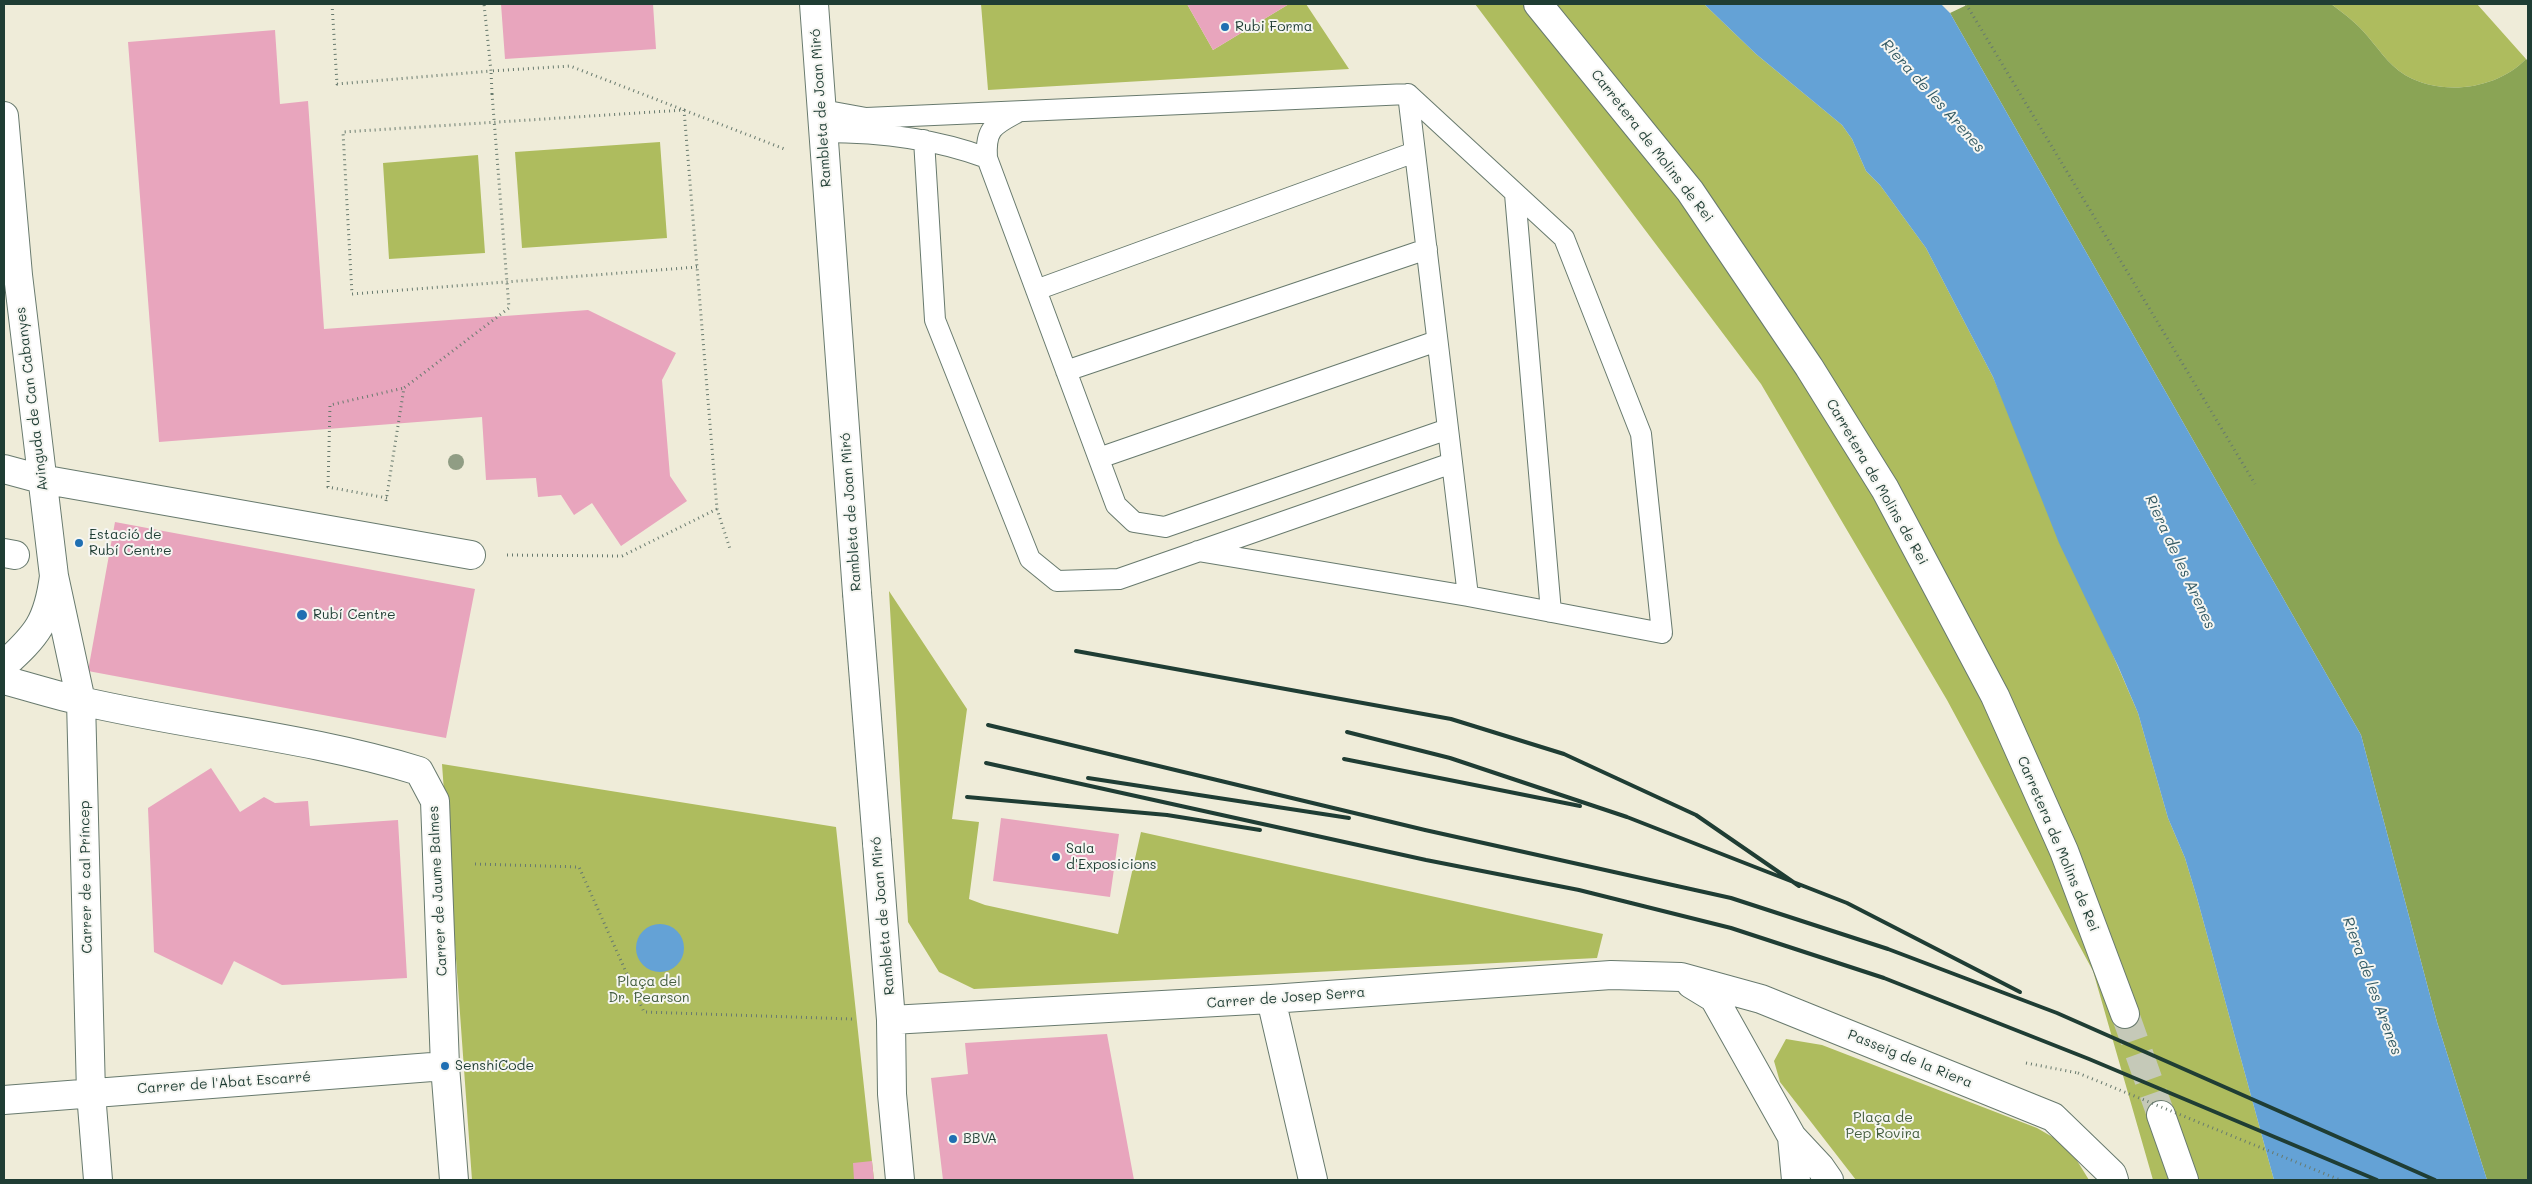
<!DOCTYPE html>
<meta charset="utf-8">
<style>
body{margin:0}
#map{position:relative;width:2532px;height:1184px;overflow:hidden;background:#efecd9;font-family:Mali,sans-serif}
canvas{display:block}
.frame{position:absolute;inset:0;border:5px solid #1f3d34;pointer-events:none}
</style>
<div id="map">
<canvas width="2532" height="1184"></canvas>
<div class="frame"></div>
</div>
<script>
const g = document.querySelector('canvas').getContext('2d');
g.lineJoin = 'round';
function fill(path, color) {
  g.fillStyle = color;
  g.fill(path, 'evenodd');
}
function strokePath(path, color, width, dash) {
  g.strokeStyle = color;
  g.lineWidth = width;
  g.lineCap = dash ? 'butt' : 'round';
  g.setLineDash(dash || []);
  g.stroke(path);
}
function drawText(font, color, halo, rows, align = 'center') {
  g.font = font + ' Mali,sans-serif';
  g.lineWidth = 4;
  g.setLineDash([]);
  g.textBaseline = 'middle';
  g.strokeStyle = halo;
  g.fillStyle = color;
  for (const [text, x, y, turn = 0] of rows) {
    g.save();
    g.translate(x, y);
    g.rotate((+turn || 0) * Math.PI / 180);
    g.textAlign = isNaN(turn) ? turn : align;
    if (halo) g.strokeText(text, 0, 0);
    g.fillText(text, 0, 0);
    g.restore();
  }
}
fill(new Path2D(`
 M981,4H1187L1213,50L1289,4H1306L1349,69L988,90Z
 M1475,4H1704L1756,54L1842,125L1852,139L1866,171L1880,185L1926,248L1993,377L2138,713L2168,818L2185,858L2197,898L2274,1180H2153L2093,971L1947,700L1761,384Z
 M2331,4H2477L2526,59C2497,89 2443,97 2405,75C2387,64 2377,46 2363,31C2354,21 2342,12 2331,4Z
 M660,142L667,238L522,248L515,152Z
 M478,155L485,253L389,259L383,163Z
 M889,591L967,709L952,819L979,822L969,899L985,905L1118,934L1141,832L1603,934L1597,958L974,989L939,972L908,922Z
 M442,764L836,827L874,1180H472Z
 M1786,1039L1822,1045L2037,1128L2068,1146L2089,1180H1856L1780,1082L1774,1061Z`), '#aebc5e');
fill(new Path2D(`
 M1969,4H2331C2342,12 2354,21 2363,31C2377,46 2387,64 2405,75C2443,97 2497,89 2526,59L2528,61V1180H2487L2437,1022L2361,735L1950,13Z`), '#8aa455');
fill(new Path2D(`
 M1704,4H1941L1950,13L2361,735L2437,1022L2487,1180H2274L2197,898L2185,858L2168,818L2138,713L2118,666L2059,543L1993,377L1926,248L1880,185L1866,171L1852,139L1842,125L1756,54Z
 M636 948a24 24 0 1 1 48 0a24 24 0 1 1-48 0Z`), '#64a2d6');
fill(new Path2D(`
 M501,4H653L656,49L505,59Z
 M1187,4H1289L1213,50Z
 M275,30L280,104L308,101L324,329L588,310L676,353L662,380L670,476L687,501L621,546L592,503L574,515L561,495L538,497L536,478L486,480L482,417L159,442L128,42Z
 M115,522L475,589L446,738L88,671Z
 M211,768L240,812L264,797L275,803L308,801L310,826L398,820L407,978L282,985L234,961L222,985L154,952L148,808Z
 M1001,818L1119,834L1110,897L993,881Z
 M1107,1034L1134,1180H943L931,1078L968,1074L965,1043Z
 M872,1161L874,1180H854L853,1163Z`), '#e8a5bd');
strokePath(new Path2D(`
 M2125,1014L2161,1115`), '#c5c9b8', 28, [28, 14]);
const service = new Path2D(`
 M1408,94L1468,596
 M822,110L866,118L1408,94L1564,238L1641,434L1662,633L1468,596L1198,551
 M823,132C879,132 934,138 987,158L1116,505L1134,522L1165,527L1448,429
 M924,140L935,320L1030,559L1057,581L1119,579L1452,463
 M987,158C985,128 994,125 1018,112
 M1515,194L1551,612
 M1036,290L1415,152
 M1066,371L1427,249
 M1099,458L1437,341`);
const pedestrian = new Path2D(`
 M4,553L15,555`);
const minor = new Path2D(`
 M4,116L18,275L54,576C48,622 37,635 4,665
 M4,469L41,479L471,555
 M54,576L81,701L91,1093L98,1180
 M4,680C29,687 55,695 81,701C193,727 309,737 419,771L435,801L445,1066L454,1180
 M1691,984L1714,998L1792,1137L1796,1180
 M1271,999L1313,1180
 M4,1100L445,1066
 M1792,1137L1820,1167L1829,1180
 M900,1180L892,1094L891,1020L1271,999L1611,975L1681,977L1761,999L2053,1117L2112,1174L2114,1180`);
const tertiary = new Path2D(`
 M814,4L857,593
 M877,843L891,1020`);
const secondary = new Path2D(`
 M1538,4L1690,191L1809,367L1885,489L1995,696L2064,851L2125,1014
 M2161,1115L2184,1180`);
strokePath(service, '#687a6e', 22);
strokePath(pedestrian, '#687a6e', 30);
strokePath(minor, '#687a6e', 30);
strokePath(tertiary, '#687a6e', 30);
strokePath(secondary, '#687a6e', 30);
strokePath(new Path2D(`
 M332,4L337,84L491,71L484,4
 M1966,4L2255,484
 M492,94L491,71L570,66L787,150
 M697,267L352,294L343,132L684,110L717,509L730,549
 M387,498L328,487L330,405L404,388
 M386,501L404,388L509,308
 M507,555L622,556L717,509
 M475,864L579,867L644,1012L852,1019
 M2026,1063L2078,1073`), '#687a6e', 3, [1, 4]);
strokePath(service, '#fff', 20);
strokePath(pedestrian, '#fff', 28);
strokePath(minor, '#fff', 28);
strokePath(tertiary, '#fff', 28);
strokePath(secondary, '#fff', 28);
strokePath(new Path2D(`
 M1076,651L1451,719L1564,754L1696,815L1799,886
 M988,725L1425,830L1731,898L1888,949L2057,1013L2435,1180
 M1347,732L1450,758L1627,817L1847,903L2020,992
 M1344,759L1580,806
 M986,763L1426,860L1579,890L1731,928L1884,978L2089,1059L2377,1180
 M1088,778L1349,818
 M967,797L1167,815L1260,830`), '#1f3d34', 4);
const tertiaryBridge = new Path2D(`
 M857,593L877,843`);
strokePath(tertiaryBridge, '#687a6e', 30, []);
strokePath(new Path2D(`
 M492,94L509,308
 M2078,1073L2340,1180`), '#687a6e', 3, [1, 4]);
strokePath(tertiaryBridge, '#fff', 28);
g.fillStyle = '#909d84';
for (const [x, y] of [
 [456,462]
]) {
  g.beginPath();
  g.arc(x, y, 8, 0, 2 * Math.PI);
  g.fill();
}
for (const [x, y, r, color] of [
 [1225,27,5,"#1f6fb2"],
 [79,543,5,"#1f6fb2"],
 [302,615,6,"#1f6fb2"],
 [1056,857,5,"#1f6fb2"],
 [445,1066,5,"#1f6fb2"],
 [953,1139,5,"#1f6fb2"]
]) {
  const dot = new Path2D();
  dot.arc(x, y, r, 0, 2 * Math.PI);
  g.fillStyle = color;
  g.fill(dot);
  strokePath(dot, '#f6f6f2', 2);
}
drawText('14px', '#1f3d34', '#f6f6f2', [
 ["Rubi Forma",1235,27],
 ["Estació de",89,535],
 ["Rubí Centre",89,551],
 ["Rubí Centre",313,615],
 ["Sala",1066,849],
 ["d'Exposicions",1066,865],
 ["SenshiCode",455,1066],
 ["BBVA",963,1139]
], 'left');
drawText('14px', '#1f3d34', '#f6f6f2', [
 ["Rambleta de Joan Miró",821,108,-94],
 ["Carretera de Molins de Rei",1652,146,52],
 ["Avinguda de Can Cabanyes",32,399,-97],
 ["Carretera de Molins de Rei",1877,482,60],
 ["Rambleta de Joan Miró",851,512,-94],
 ["Carretera de Molins de Rei",2058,844,67],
 ["Carrer de cal Príncep",86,877,-91],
 ["Carrer de Jaume Balmes",438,891,-93],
 ["Rambleta de Joan Miró",883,916,-95],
 ["Carrer de Josep Serra",1286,998,-4],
 ["Passeig de la Riera",1910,1059,22],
 ["Carrer de l'Abat Escarré",224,1083,-4]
]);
drawText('14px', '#435d3e', '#f6f6f2', [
 ["Plaça del",649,982],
 ["Dr. Pearson",649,998],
 ["Plaça de",1883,1118],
 ["Pep Rovira",1883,1134]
]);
drawText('italic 15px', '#345b65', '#f6f6f2', [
 ["Riera de les Arenes",1933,96,48],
 ["Riera de les Arenes",2180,562,65],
 ["Riera de les Arenes",2372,986,70]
]);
</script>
